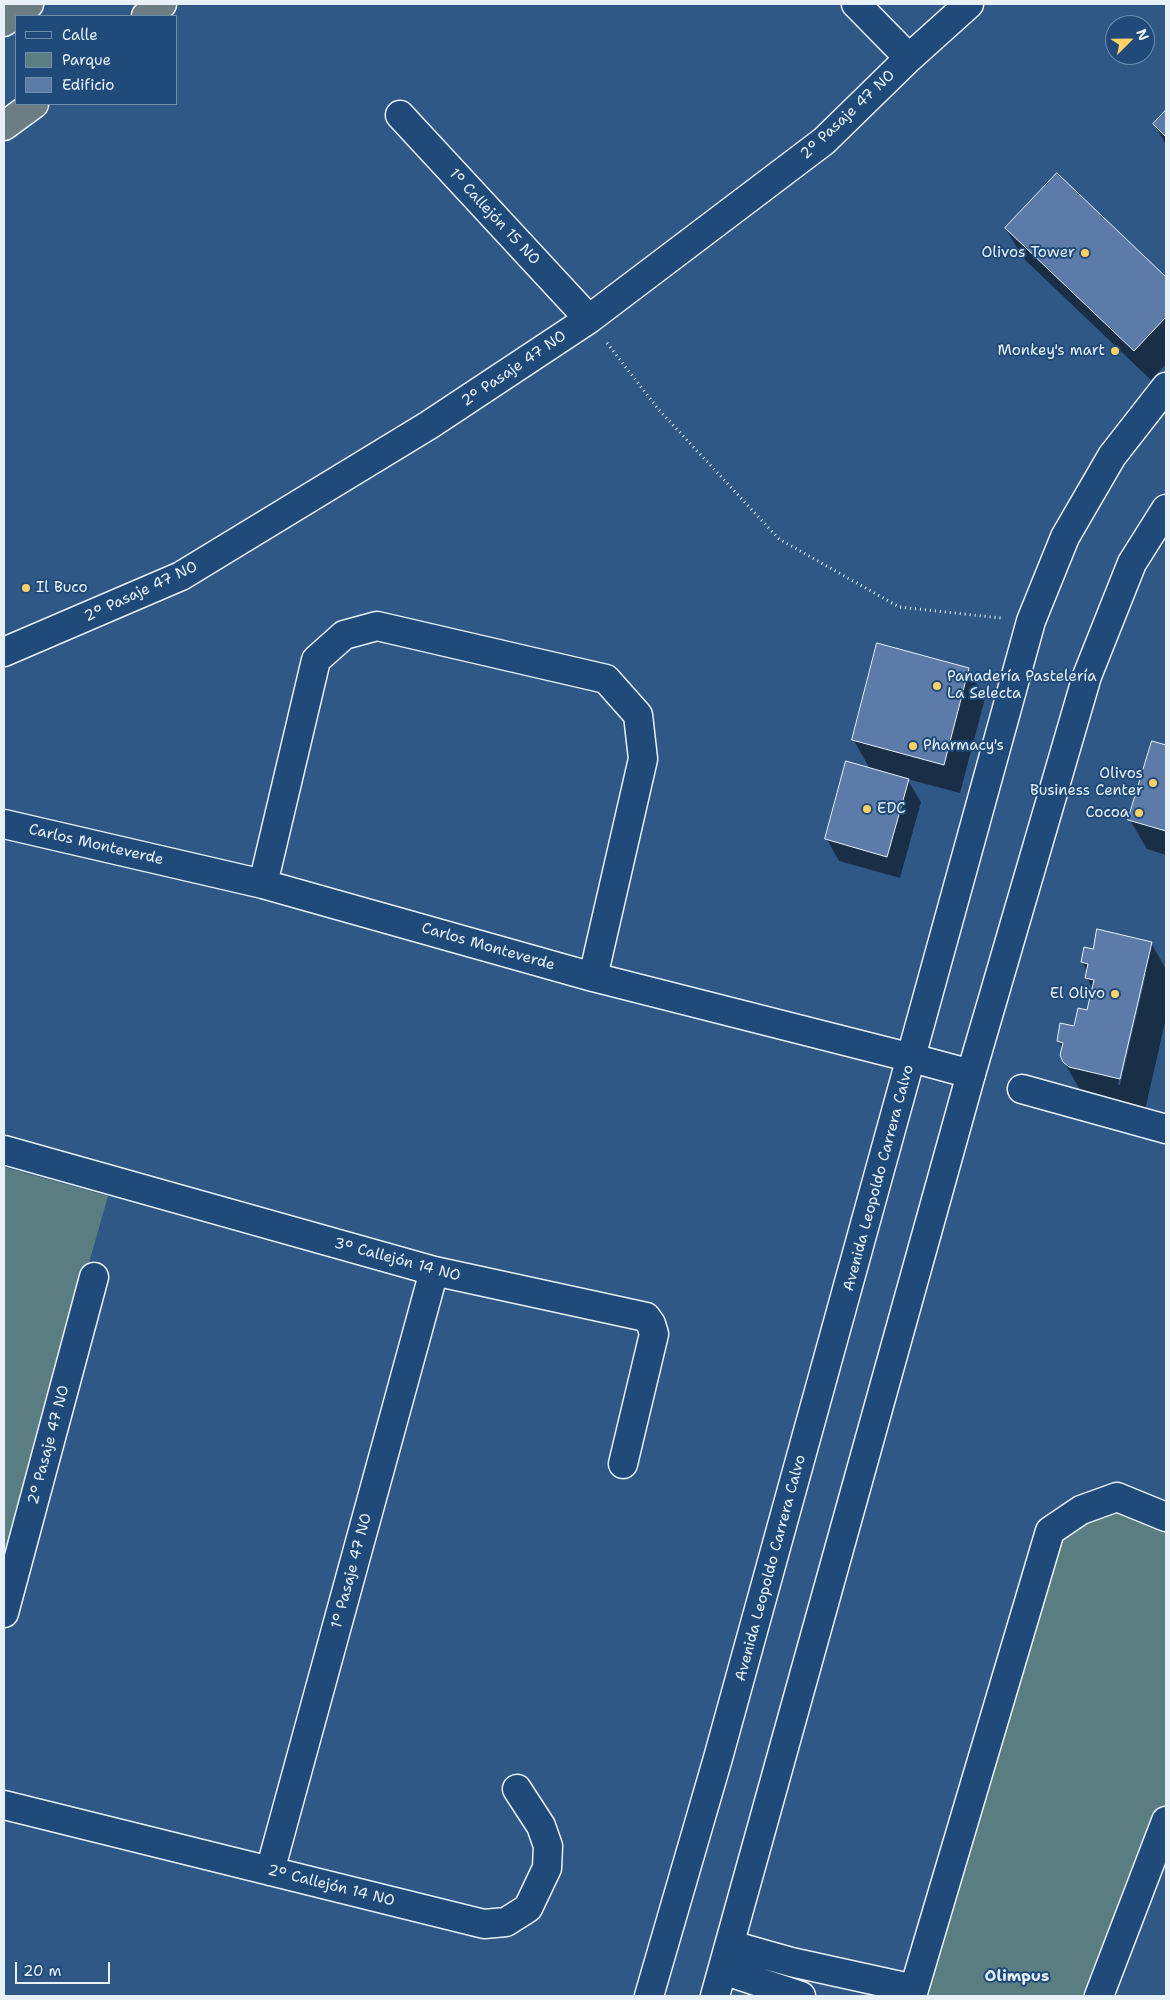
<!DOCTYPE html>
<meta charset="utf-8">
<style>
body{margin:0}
#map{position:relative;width:1170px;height:2000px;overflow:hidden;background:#305887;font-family:"Shantell Sans",sans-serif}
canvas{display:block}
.frame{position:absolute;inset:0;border:5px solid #e8f1f8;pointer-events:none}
.legend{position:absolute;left:15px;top:15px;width:162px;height:90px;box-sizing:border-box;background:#1f4a7a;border:1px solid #6f8dac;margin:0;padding:6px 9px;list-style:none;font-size:15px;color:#e8f1f8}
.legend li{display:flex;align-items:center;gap:10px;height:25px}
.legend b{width:25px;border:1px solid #6f8dac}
.north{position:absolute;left:1105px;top:15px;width:50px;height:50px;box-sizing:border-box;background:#1f4a7a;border:1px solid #6f8dac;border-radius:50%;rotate:67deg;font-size:14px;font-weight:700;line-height:20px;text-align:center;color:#e8f1f8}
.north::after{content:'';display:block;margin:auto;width:18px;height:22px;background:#ffd166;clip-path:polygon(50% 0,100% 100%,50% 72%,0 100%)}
.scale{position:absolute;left:15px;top:1962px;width:95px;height:22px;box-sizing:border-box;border:2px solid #e8f1f8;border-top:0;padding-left:6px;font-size:15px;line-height:18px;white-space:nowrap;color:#e8f1f8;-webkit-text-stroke:4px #1f4a7a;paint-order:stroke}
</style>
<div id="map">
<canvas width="1170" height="2000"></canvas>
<div class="frame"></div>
<ul class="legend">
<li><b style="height:6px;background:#1f4a7a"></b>Calle</li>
<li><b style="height:14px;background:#5a7d82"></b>Parque</li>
<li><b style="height:14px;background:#5c7ba8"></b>Edificio</li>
</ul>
<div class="north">N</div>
<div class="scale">20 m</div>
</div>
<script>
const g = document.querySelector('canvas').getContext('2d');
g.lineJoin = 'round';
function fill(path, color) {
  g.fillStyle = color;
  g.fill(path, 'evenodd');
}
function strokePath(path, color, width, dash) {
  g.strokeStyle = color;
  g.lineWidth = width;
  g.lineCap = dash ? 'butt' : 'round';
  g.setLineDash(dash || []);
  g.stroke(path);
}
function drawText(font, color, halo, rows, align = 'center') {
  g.font = font + ' "Shantell Sans",sans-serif';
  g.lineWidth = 4;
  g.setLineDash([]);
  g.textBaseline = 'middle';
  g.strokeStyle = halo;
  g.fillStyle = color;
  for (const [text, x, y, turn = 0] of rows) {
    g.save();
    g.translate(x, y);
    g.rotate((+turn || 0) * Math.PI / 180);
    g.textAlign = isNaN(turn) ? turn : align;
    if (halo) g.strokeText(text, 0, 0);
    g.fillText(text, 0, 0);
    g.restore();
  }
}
fill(new Path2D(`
 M4,1167L108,1196L4,1562Z
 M1117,1497L1166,1517V1821L1099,1996H912L1050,1531Z`), '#5a7d82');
fill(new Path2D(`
 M1166,112V145L1155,125Z
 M1057,175L1166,279V364L1151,380L1023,258L1006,229Z
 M968,669L985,698L960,793L907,779L921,802L900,878L839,861L826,838L870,769L853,739Z
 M1153,742L1166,747V855L1147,849L1130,820Z
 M1151,943L1166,969V1018L1143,1119L1087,1102L1064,1062L1063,1049L1058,1041L1075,1027L1088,1011L1093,989L1087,978L1088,972L1082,962L1093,951ZM1143,974H1146L1120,1085H1118Z`), '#0007');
const building = new Path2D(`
 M1166,110V137L1153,124Z
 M1057,173L1166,277V317L1134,351L1005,228Z
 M877,643L969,668L944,765L852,740Z
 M1152,741L1166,745V831L1128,820Z
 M846,761L909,779L887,857L825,839Z
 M1097,929L1152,942L1120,1079L1069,1067L1063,1062L1060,1055L1063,1043L1057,1041L1060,1023L1074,1026L1078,1008L1087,1010L1094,980L1085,978L1088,964L1081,962L1084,947L1093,949Z`);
fill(building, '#5c7ba8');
strokePath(building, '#e8f1f8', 1);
const minor = new Path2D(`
 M856,4L909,58
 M400,115L589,319
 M4,652L181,576L429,425L589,319L824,141L909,58L969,4
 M4,824L263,884L593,977L912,1058L971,1074
 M263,884L316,660L344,635L377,626L606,679L638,715L643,759L593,977
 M1022,1089L1166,1129
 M4,1150L434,1271L646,1317L651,1324L654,1334L623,1464
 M4,1613L94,1277
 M4,1805L484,1924L506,1922L528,1908L547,1868L548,1846L541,1826L517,1789
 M270,1871L434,1271
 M731,1945L791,1962L914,1989
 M723,1970L801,1996
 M912,1996L1050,1531L1081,1510L1117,1497L1166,1517
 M1099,1996L1166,1821`);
const secondary = new Path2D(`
 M649,1996L718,1758L1031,621L1065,537L1112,456L1166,387
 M715,1996L971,1074L1087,676L1132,563L1166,509`);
const trunk = new Path2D(`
 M146,16L162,4
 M4,22L29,4
 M4,126L34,104`);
strokePath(minor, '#e8f1f8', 31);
strokePath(secondary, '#e8f1f8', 31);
strokePath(trunk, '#e8f1f8', 31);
strokePath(new Path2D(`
 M607,343L659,410L779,539L899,607L1001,618`), '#e8f1f8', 3, [1, 4]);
strokePath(minor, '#1f4a7a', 28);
strokePath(secondary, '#1f4a7a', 28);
strokePath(trunk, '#6c7e84', 28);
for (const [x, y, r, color] of [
 [1085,253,5,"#ffd166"],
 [1115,351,5,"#ffd166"],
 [26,588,5,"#ffd166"],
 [937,686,5,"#ffd166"],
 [913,746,5,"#ffd166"],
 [1153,783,5,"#ffd166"],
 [867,809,5,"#ffd166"],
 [1139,813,5,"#ffd166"],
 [1115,994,5,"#ffd166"]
]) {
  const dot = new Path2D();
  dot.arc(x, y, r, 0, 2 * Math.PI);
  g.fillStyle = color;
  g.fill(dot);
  strokePath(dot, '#1f4a7a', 2);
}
drawText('15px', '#e8f1f8', '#1f4a7a', [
 ["2° Pasaje 47 NO",848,115,-43],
 ["1° Callejón 15 NO",494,217,47],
 ["2° Pasaje 47 NO",514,369,-34],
 ["2° Pasaje 47 NO",141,592,-25],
 ["Carlos Monteverde",96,845,13],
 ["Carlos Monteverde",488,947,16],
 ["Avenida Leopoldo Carrera Calvo",879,1178,-75],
 ["3° Callejón 14 NO",397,1260,15],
 ["2° Pasaje 47 NO",49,1445,-75],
 ["Avenida Leopoldo Carrera Calvo",771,1568,-75],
 ["1° Pasaje 47 NO",352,1571,-75],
 ["2° Callejón 14 NO",331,1886,14]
]);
drawText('15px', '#e8f1f8', '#1f4a7a', [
 ["Olivos Tower",1075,253],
 ["Monkey's mart",1105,351],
 ["Il Buco",36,588,"left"],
 ["Panadería Pastelería",947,677,"left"],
 ["La Selecta",947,694,"left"],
 ["Pharmacy's",923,746,"left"],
 ["Olivos",1143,774],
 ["Business Center",1143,791],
 ["EDC",877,809,"left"],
 ["Cocoa",1129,813],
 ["El Olivo",1105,994]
], 'right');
drawText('bold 16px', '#e8f1f8', '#1f4a7a', [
 ["Olimpus",1017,1977]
]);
</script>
